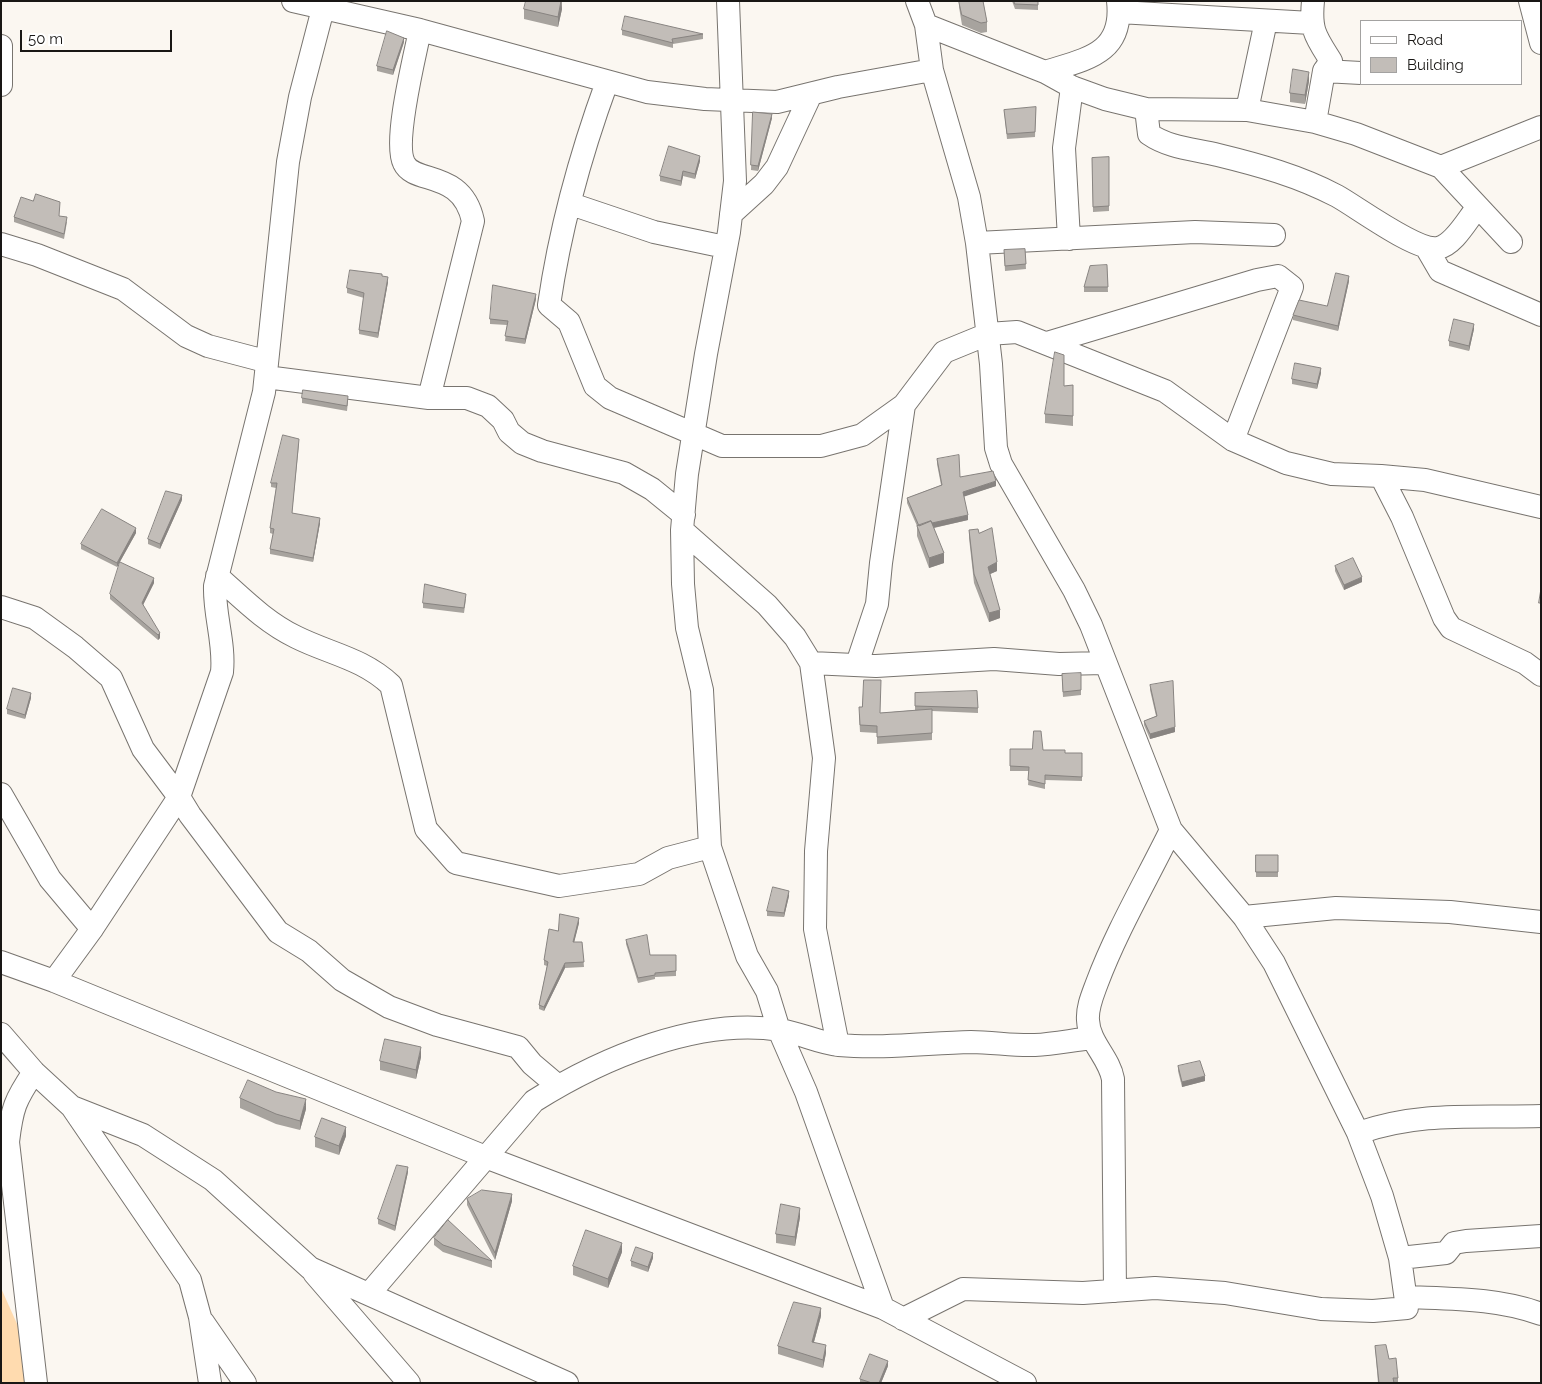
<!DOCTYPE html>
<style>
body{margin:0}
#map{position:relative;width:1542px;height:1384px;overflow:hidden;background:#fbf7f1;font-family:Raleway,sans-serif}
canvas{display:block}
.frame{position:absolute;inset:0;border:2px solid #191715;pointer-events:none}
.legend{position:absolute;left:1360px;top:20px;width:162px;height:65px;box-sizing:border-box;background:#fff;border:1px solid #a3a2a1;margin:0;padding:6px 9px;list-style:none;font-size:15px;color:#191715}
.legend li{display:flex;align-items:center;gap:10px;height:25px}
.legend b{width:25px;border:1px solid #a3a2a1}
.scale{position:absolute;left:20px;top:30px;width:152px;height:22px;box-sizing:border-box;border:2px solid #191715;border-top:0;padding-left:6px;font-size:15px;line-height:18px;white-space:nowrap;color:#191715;-webkit-text-stroke:4px #fff;paint-order:stroke}
</style>
<div id="map">
<canvas width="1542" height="1384"></canvas>
<div class="frame"></div>
<ul class="legend">
<li><b style="height:6px;background:#fff"></b>Road</li>
<li><b style="height:14px;background:#c2bdb8"></b>Building</li>
</ul>
<div class="scale">50 m</div>
</div>
<script>
const g = document.querySelector('canvas').getContext('2d');
g.lineJoin = 'round';
function fill(path, color) {
  g.fillStyle = color;
  g.fill(path, 'evenodd');
}
function strokePath(path, color, width, dash) {
  g.strokeStyle = color;
  g.lineWidth = width;
  g.lineCap = dash ? 'butt' : 'round';
  g.setLineDash(dash || []);
  g.stroke(path);
}
fill(new Path2D(`
 M1,1288L26,1344L29,1383H1Z`), '#ffdbaf');
const minor = new Path2D(`
 M293,1L420,30L647,92L705,99L777,102L838,87L932,70
 M325,1L300,97L288,162L264,392L215,586C214,615 225,643 222,672L179,797L190,815L278,932L309,951L342,980L389,1007L437,1025L518,1047L532,1064L558,1086
 M728,1L735,181L729,232L706,354L687,474L682,530L683,584L687,628L702,690L710,847L747,956L767,991L779,1030L806,1092L883,1308
 M917,1L926,25L1045,72L1072,87L1105,99L1146,109L1247,110L1315,122L1356,134L1441,167L1511,242
 M1313,1C1310,31 1316,37 1331,61L1324,71L1315,122
 M1530,1L1541,43
 M1119,12L1311,23
 M420,30C415,56 393,141 404,163C414,185 462,169 473,221L429,398
 M1,46V85
 M1324,71L1361,73
 M1045,72C1086,59 1124,54 1118,1
 M607,82C581,153 560,229 549,305L569,322L595,386L610,398L722,446H821L862,435L904,405L944,352L988,334L1017,332L1165,391L1233,440L1286,463L1332,474L1381,476L1425,480L1541,507
 M1146,109L1149,134C1169,148 1194,149 1218,155C1259,165 1299,176 1337,196C1357,207 1417,252 1438,248C1454,245 1467,220 1477,208
 M1247,110L1266,21
 M1441,167L1541,127
 M571,204L654,232L725,247
 M731,214L764,184L777,167L811,94
 M1069,239L1064,148L1072,87
 M977,243L1195,232L1274,235
 M1,244L37,255L123,289L186,336L208,346L265,361
 M1426,247L1440,271L1541,315
 M1047,343L1257,280L1278,276L1292,287L1233,440
 M266,377L429,398H467L488,406L503,420L509,432L522,443L542,451L624,473L652,489L684,515
 M1381,476L1402,517L1444,618L1451,628L1525,663L1541,675
 M682,530L767,605L795,637L811,663L824,758L816,851L815,929L838,1045
 M217,576C242,598 265,622 296,637C330,654 362,658 391,685L426,829L456,863L559,886L639,874L668,858L710,847
 M1,607L35,618L75,647L111,678L143,749L179,797L92,929L54,981
 M811,663L876,666L994,659L1059,664L1105,663
 M857,664L877,604L881,563L904,405
 M1,794L50,879L92,929
 M1244,917L1336,908L1450,912L1541,922
 M1,962L54,981L488,1158L883,1308L1025,1383
 M1,1034L34,1072L72,1107L143,1135L213,1180L310,1268L567,1383
 M34,1072C15,1100 12,1108 8,1142L36,1383
 M72,1107L190,1280L200,1317L210,1383
 M1358,1133C1421,1111 1476,1118 1541,1116
 M1400,1258L1446,1253L1454,1243L1466,1241L1541,1236
 M314,1273L409,1383
 M1115,1291L1113,1079C1109,1057 1089,1043 1088,1020C1087,1007 1093,994 1097,983C1117,930 1146,881 1171,830
 M369,1294L534,1101C602,1058 699,1017 780,1030C800,1033 819,1043 839,1045C882,1049 928,1043 971,1042C993,1042 1014,1046 1035,1045C1054,1044 1073,1040 1092,1038
 M1406,1297C1451,1299 1498,1298 1541,1314
 M903,1319L963,1289L1083,1293L1155,1288L1225,1293L1321,1309L1373,1311L1407,1308L1400,1258L1382,1196L1358,1133L1274,963L1244,917L1171,830L1091,625L1074,590L1001,464L996,448L991,364L977,243L969,197L932,70L926,25
 M203,1322L245,1383`);
strokePath(minor, '#78746f', 24);
strokePath(minor, '#fff', 22);
fill(new Path2D(`
 M562,1V9L558,27L524,19V9Z
 M959,1H983L987,22V32L981,33L962,25L959,7Z
 M1012,1H1038V10L1015,9Z
 M622,30L703,34V39L673,44V48L622,35Z
 M404,42L393,75L377,71V66Z
 M1309,81L1305,104L1290,102V93Z
 M1036,107L1035,137L1007,139L1004,110Z
 M753,112L772,118L758,171L751,170Z
 M1109,157V211L1093,212L1092,158Z
 M700,161L695,179L683,176L681,186L660,181V176Z
 M59,216L67,222L64,239L14,222V217Z
 M1025,249L1026,269L1005,271L1004,250Z
 M1107,265L1108,292H1084V287Z
 M382,276L388,282L378,338L359,334V330L364,298L347,293V288Z
 M1349,281L1338,331L1293,320V315L1327,306Z
 M536,299L525,344L505,341L507,325L490,324V319Z
 M1474,329L1469,351L1449,346V341Z
 M1321,373L1317,389L1292,384V379Z
 M1073,385V426L1045,423V414L1064,386Z
 M302,398L348,401L347,411L302,403Z
 M299,444L292,513L320,523L313,562L270,554V549L273,534L270,533V528L276,488L271,487V483Z
 M937,459L960,477L996,486L964,496L968,520L934,528L944,563L929,568L917,536V526L907,503V498L941,485L937,464Z
 M182,500L160,549L148,544V539Z
 M969,530L979,533L997,571L990,574L1000,618L989,622L974,583L969,538Z
 M136,533L117,567L81,549V544Z
 M1335,566L1362,582L1344,590L1335,571Z
 M154,583L143,605L160,638L158,640L110,599V594Z
 M466,599L464,613L423,608V603Z
 M1081,673V695L1063,697L1062,679Z
 M1150,685L1175,732L1150,739L1144,725V721L1156,716L1150,690Z
 M915,693L978,708V713L932,711V740L877,744V733L860,732L859,714L880,713L915,710Z
 M31,698L25,719L7,714V709Z
 M1010,749L1043,750L1065,753H1082V781L1045,780V789L1028,785L1029,771H1010Z
 M1256,855H1278V877H1256Z
 M789,896L784,917L767,916V911Z
 M579,923L574,942H582L584,967L565,968L544,1011L539,1009V1005L547,966L544,965V960L558,931Z
 M626,940L650,955H676V976L655,977V979L638,983L626,944Z
 M421,1057L416,1079L380,1070V1061Z
 M1178,1066L1205,1081L1182,1087L1178,1071Z
 M240,1098L306,1109L300,1130L276,1124L240,1108Z
 M346,1136L339,1155L315,1147V1137Z
 M408,1172L395,1231L378,1224V1219Z
 M467,1199L512,1201L495,1260L467,1205Z
 M800,1217L795,1246L776,1243V1234Z
 M434,1238L492,1261V1268L443,1252L434,1245Z
 M622,1252L608,1288L573,1275V1266Z
 M653,1258L648,1272L631,1266V1261Z
 M821,1316L814,1342L826,1353L823,1368L778,1354V1346Z
 M1375,1346L1389,1359L1398,1378V1383H1378Z
 M888,1366L881,1383H860V1379Z`), '#a7a39e');
fill(new Path2D(`
 M561,1L562,9L558,27V17Z
 M404,38V42L393,75V70Z
 M1309,72V81L1305,104V95Z
 M772,114V118L758,171V166Z
 M700,156V161L695,179V174Z
 M683,171V176L681,186V181Z
 M1349,276V281L1338,331V326Z
 M388,277V282L378,338V333Z
 M536,294V299L525,344V339Z
 M1474,324V329L1469,351V346Z
 M1321,368V373L1317,389V384Z
 M996,481V486L963,497V492Z
 M182,495V500L160,549V544Z
 M968,515V520L919,531V526Z
 M320,518V523L313,562V558Z
 M136,528V533L117,567V563Z
 M944,553V563L929,568V558Z
 M997,562V571L988,575V567Z
 M1362,577V582L1344,590V585Z
 M154,578V583L142,607V603Z
 M1000,610V618L989,622V613Z
 M160,633V638L158,640V635Z
 M31,693V698L25,719V715Z
 M1175,727V732L1150,739V734Z
 M789,891V896L784,917V913Z
 M579,918V923L573,947V942Z
 M565,963V968L544,1011V1007Z
 M421,1047V1057L416,1079V1070Z
 M1205,1076V1081L1182,1087V1082Z
 M306,1099V1109L300,1130V1121Z
 M346,1127V1136L339,1155V1146Z
 M408,1167V1172L395,1231V1226Z
 M512,1194V1201L495,1260V1253Z
 M800,1208V1217L795,1246V1237Z
 M622,1243V1252L608,1288V1279Z
 M653,1253V1258L648,1272V1267Z
 M821,1308V1316L812,1349V1342Z
 M826,1345V1353L823,1368V1360Z
 M888,1361V1366L881,1383H879Z`), '#888481');
const building = new Path2D(`
 M526,1H561L558,17L524,9Z
 M959,1H983L987,22L981,23L962,15Z
 M1014,1H1038V5L1015,4Z
 M625,16L703,34L672,39L673,43L622,30Z
 M387,31L404,38L393,70L377,66Z
 M1293,69L1309,72L1305,95L1290,93Z
 M1036,107L1035,132L1007,134L1004,110Z
 M753,112L772,114L758,166L751,165Z
 M669,146L700,156L695,174L683,171L681,181L660,176Z
 M1109,157V206L1093,207L1092,158Z
 M36,194L60,202L59,216L67,217L64,234L14,217L21,197L33,201Z
 M1025,249L1026,264L1005,266L1004,250Z
 M1107,265L1108,287H1084L1090,266Z
 M350,270L382,274V276L388,277L378,333L359,330L364,293L347,288Z
 M1336,273L1349,276L1338,326L1293,315L1299,300L1327,306Z
 M493,285L536,294L525,339L505,336L508,321L490,319Z
 M1454,319L1474,324L1469,346L1449,341Z
 M1055,352L1064,355V386L1073,385V416L1045,414Z
 M1295,363L1321,368L1317,384L1292,379Z
 M303,390L348,396L347,406L302,398Z
 M283,435L299,439L292,513L320,518L313,558L270,549L274,529L270,528L277,483H271Z
 M959,455L960,477L993,471L996,481L963,492L968,515L932,523L931,521L919,526L907,498L942,485L937,459Z
 M166,491L182,495L160,544L148,539Z
 M102,509L136,528L117,563L81,544Z
 M931,521L944,553L929,558L917,526Z
 M992,528L997,562L988,567L1000,610L989,613L974,574L969,530L978,529L979,533Z
 M1353,558L1362,577L1344,585L1335,566Z
 M120,562L154,578L142,603L160,633L158,635L110,594Z
 M425,584L466,594L464,608L423,603Z
 M1541,589V603H1539Z
 M1081,673V690L1063,692L1062,674Z
 M864,680H881L880,713L932,709V733L877,737V726L860,725L859,707H862Z
 M1173,681L1175,727L1150,734L1144,721L1157,716L1150,685Z
 M13,688L31,693L25,715L7,709Z
 M977,691L978,708L915,706V693Z
 M1034,731H1041L1043,750H1065V753H1082V777L1045,775V784L1028,780L1029,767L1010,766V749H1032Z
 M1256,855H1278V872H1256Z
 M773,887L789,891L784,913L767,911Z
 M560,914L579,918L573,942H582L584,962L565,963L544,1007L539,1005L548,962L544,960L549,929L558,931Z
 M647,935L650,955H676V971L655,973V975L638,978L626,940Z
 M385,1039L421,1047L416,1070L380,1061Z
 M1200,1061L1205,1076L1182,1082L1178,1066Z
 M248,1080L276,1092L306,1099L300,1121L276,1114L240,1098Z
 M322,1118L346,1127L339,1146L315,1137Z
 M397,1165L408,1167L395,1226L378,1219Z
 M482,1190L512,1194L495,1253L467,1199Z
 M781,1204L800,1208L795,1237L776,1234Z
 M448,1220L492,1261L443,1245L434,1238Z
 M586,1230L622,1243L608,1279L573,1266Z
 M636,1247L653,1253L648,1267L631,1261Z
 M794,1302L821,1308L812,1342L826,1345L823,1360L778,1346Z
 M1386,1345L1389,1359L1396,1358L1398,1378H1393L1394,1383H1379L1375,1346Z
 M870,1354L888,1361L879,1383H872L860,1379Z`);
fill(building, '#c2bdb8');
strokePath(building, '#888481', 1);
</script>
